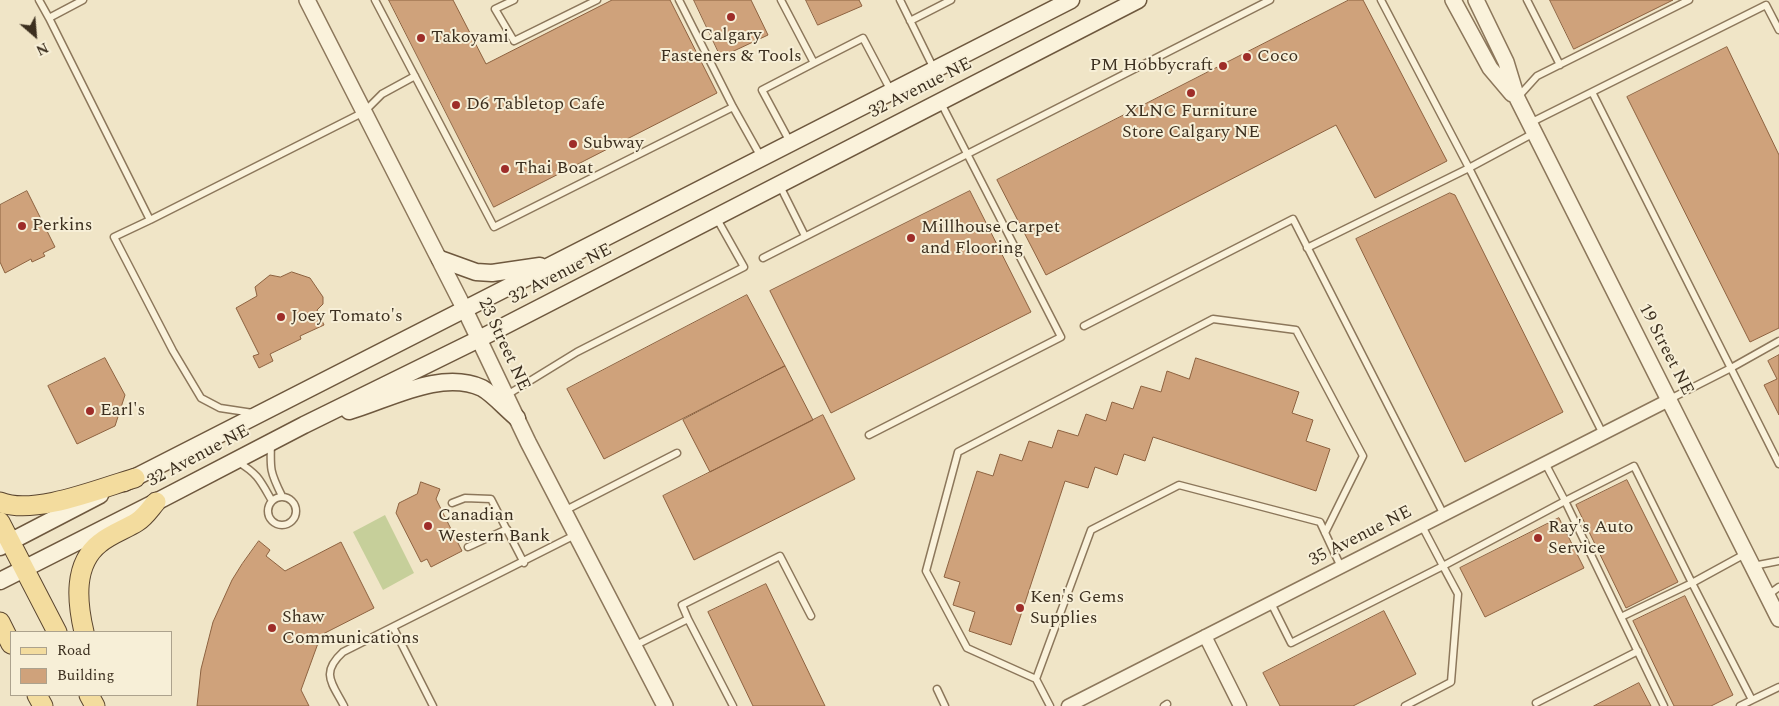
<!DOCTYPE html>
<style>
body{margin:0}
#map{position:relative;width:1779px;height:706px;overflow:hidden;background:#f0e5c7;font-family:Spectral,serif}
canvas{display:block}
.legend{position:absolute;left:10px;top:631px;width:162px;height:65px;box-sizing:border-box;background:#f7efd7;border:1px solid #aca28d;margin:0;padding:6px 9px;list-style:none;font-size:15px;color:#3c2f1f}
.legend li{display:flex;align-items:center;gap:10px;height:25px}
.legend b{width:25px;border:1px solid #aca28d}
.north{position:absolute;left:10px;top:10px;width:50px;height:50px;-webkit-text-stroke:4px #f7efd7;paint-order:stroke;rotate:153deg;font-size:14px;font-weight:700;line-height:20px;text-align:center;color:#3c2f1f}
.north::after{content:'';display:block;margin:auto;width:18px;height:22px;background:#3c2f1f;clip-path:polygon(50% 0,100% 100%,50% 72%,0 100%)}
</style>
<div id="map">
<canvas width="1779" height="706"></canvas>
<ul class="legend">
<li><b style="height:6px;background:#f3dc9e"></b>Road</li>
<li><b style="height:14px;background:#cfa27b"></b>Building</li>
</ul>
<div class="north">N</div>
</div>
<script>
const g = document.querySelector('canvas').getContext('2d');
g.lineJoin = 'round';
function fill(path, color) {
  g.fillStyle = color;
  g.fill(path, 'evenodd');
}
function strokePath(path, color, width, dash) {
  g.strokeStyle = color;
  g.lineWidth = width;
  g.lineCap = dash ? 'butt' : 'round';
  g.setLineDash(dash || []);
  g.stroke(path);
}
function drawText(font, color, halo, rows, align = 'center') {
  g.font = font + ' Spectral,serif';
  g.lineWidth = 4;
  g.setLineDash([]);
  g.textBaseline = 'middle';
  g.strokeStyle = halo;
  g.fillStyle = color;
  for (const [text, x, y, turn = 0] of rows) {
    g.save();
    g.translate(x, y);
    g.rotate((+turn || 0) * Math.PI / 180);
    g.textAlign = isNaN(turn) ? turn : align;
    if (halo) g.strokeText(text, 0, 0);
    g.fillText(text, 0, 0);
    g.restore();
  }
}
fill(new Path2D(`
 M385,515L414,573L383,590L353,532Z`), '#c6cf9a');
const building = new Path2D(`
 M389,0H453L486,64L612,0H670L717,93L494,207Z
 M694,0H751L768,35L721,57Z
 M806,0H859L862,6L818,25Z
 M1349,0H1363L1447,161L1375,198L1336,125L1046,275L997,180Z
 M1550,0H1673L1574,49Z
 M1727,47L1779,155V328L1750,342L1627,97Z
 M27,191L55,247L43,253L45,256L32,262L31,259L5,273L0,262V205Z
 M970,191L1031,312L831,413L770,291Z
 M1450,193L1455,195L1563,412L1465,462L1356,239Z
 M292,272L310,278L323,297V304L317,310L324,325L300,336L301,339L270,354L273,361L259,368L253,356L259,354L236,308L257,296L255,287L270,275L280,277Z
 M747,295L785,366L604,459L567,389Z
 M1779,355V415L1764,385L1777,379L1768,361Z
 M105,358L125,395L115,426L77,444L48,386Z
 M1196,358L1299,392L1292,413L1313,420L1306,441L1330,449L1316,491L1153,437L1145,461L1124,454L1117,475L1095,467L1088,488L1065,481L1011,645L969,631L975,612L953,605L960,582L944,577L977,471L993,476L1000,454L1022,461L1029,441L1052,448L1058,430L1078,436L1086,414L1106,421L1112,402L1133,409L1141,386L1161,392L1167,371L1189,379Z
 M785,366L813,420L710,472L683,420Z
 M823,415L855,479L694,560L663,496Z
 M1627,480L1678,582L1626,608L1576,505Z
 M421,482L440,489L436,499L462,551L431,567L427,559L421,562L396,513L399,503L417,494Z
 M1559,518L1584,568L1485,617L1460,568Z
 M259,541L270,550L266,556L285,571L341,542L374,608L321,635L301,690L309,706H197L201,669L213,622L232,580L242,564Z
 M766,584L797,648L825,706H753L708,612Z
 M1685,596L1733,695L1711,706H1674L1633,621Z
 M1384,611L1416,674L1353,706H1280L1263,673Z
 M1639,683L1651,706H1594Z`);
fill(building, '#cfa27b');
strokePath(building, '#8d6240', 1);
const service = new Path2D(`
 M39,0L49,18
 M83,0L49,18L150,220L364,112L382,94L415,76
 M375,0L494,227L733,107
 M514,0L495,9L514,41L597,0
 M679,0L733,107L761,157
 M781,0L814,63L762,90L790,142
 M900,0L934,69
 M1381,0L1469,168L1534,133
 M1527,0L1560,65
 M910,21L951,0
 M814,63L863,38L891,91
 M1592,92L1779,464
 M1518,97L1537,76L1689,0
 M1530,123L1766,5L1779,30
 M780,186L805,236
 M150,220L114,237L173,351L201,398L220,408L253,413
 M1307,248L1469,168L1603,434
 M763,258L1270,0
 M1084,326L1293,219L1444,515
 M507,395L577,352L744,267L717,219
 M1670,399L1731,368L1779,341
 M869,435L1061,337L941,103
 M271,443C270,469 270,472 282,496
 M238,462C258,474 260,480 272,501
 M268 511a14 14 0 1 1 28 0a14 14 0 1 1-28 0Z
 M452,503L465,498L491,499L524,563
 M564,511L677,453
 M468,547L507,529
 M1753,566L1779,561
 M1768,595L1779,587
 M1271,603L1291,643L1443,566L1422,526
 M1621,617L1692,583L1752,700L1779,687
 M688,619L682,605L780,556L811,616
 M393,627L433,706
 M634,646L688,619L733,706
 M1036,679L967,648L926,571L958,452L1213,319L1296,330L1363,456L1325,533
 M937,689L945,706
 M1536,703L1638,651
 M344,706C332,683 320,673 343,652L575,535
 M1050,706L1036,679L1091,530L1179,485L1320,522L1341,567
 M1164,706L1167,704
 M1405,706L1451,682L1458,594L1443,566L1565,501L1545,463
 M1664,706L1565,501L1634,466L1692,583L1745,554
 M1740,706L1752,700`);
const minor = new Path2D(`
 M1205,636L1240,706
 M1068,706L1669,400`);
const tertiary = new Path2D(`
 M307,0L465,310L528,442L665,706
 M1453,0L1490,68L1512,94
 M1476,0L1506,62L1517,98L1779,619`);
const secondary = new Path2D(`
 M440,259L476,272L492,273L540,266
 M349,411C388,400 441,369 482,388C493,394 507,410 517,418
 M124,483L1071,0
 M0,547L100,495
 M0,581L156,502L304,425L479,339L1138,0`);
const primary = new Path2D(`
 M0,502C33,516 101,488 135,478
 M0,522L57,632
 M0,622L11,644
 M84,632C77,602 73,564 100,543C111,534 126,529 137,522C145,517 150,509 156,502
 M37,695L43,706
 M89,695L95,706`);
strokePath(service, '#8c775b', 9);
strokePath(minor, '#8c775b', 15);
strokePath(tertiary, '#8c775b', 18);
strokePath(secondary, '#6e583e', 19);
strokePath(primary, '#5a452f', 21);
strokePath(service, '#faf2db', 6);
strokePath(minor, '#faf2db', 12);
strokePath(tertiary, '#faf2db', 15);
strokePath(secondary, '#faf2db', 16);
strokePath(primary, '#f3dc9e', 19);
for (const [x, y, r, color] of [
 [731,17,5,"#9e2d29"],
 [421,38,5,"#9e2d29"],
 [1247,57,5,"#9e2d29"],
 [1223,66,5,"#9e2d29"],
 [1191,93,5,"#9e2d29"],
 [456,105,5,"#9e2d29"],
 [573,144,5,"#9e2d29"],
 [505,169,5,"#9e2d29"],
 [22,226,5,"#9e2d29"],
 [911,238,5,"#9e2d29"],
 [281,317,5,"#9e2d29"],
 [90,411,5,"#9e2d29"],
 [428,526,5,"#9e2d29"],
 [1538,538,5,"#9e2d29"],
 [1020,608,5,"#9e2d29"],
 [272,628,5,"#9e2d29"]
]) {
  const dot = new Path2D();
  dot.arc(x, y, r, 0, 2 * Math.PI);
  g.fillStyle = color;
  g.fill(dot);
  strokePath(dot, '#f7efd7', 2);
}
drawText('18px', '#3c2f1f', '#f7efd7', [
 ["Calgary",731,36,"center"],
 ["Fasteners & Tools",731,57,"center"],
 ["Takoyami",431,38],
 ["Coco",1257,57],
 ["PM Hobbycraft",1213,66,"right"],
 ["D6 Tabletop Cafe",466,105],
 ["XLNC Furniture",1191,112,"center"],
 ["Store Calgary NE",1191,133,"center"],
 ["Subway",583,144],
 ["Thai Boat",515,169],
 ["Perkins",32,226],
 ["Millhouse Carpet",921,228],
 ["and Flooring",921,249],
 ["Joey Tomato's",291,317],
 ["Earl's",100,411],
 ["Canadian",438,516],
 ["Western Bank",438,537],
 ["Ray's Auto",1548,528],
 ["Service",1548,549],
 ["Ken's Gems",1030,598],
 ["Supplies",1030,619],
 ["Shaw",282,618],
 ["Communications",282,639]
], 'left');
drawText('18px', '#3c2f1f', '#f7efd7', [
 ["32 Avenue NE",921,89,-27],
 ["32 Avenue NE",561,275,-27],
 ["23 Street NE",503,345,65],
 ["19 Street NE",1665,350,63],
 ["32 Avenue NE",199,457,-28],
 ["35 Avenue NE",1361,537,-27]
]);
</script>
